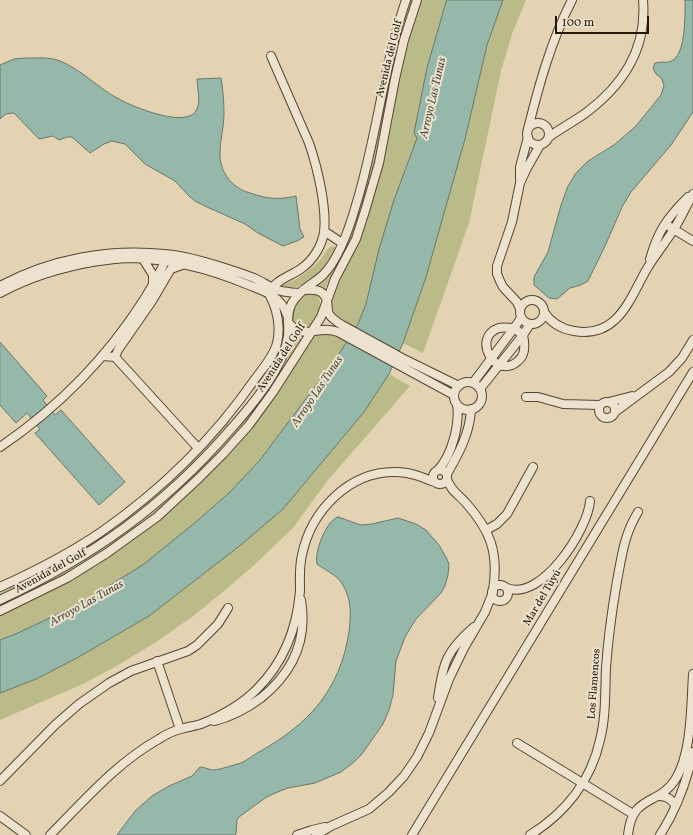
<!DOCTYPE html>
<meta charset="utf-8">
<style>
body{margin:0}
#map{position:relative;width:693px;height:835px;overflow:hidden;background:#e4d3b2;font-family:Vollkorn,serif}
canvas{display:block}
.scale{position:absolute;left:555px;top:16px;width:94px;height:18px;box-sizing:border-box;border:2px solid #251609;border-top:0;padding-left:5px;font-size:12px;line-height:14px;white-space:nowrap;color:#251609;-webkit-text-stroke:3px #ede2cd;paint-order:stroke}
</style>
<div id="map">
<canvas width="693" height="835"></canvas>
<div class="scale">100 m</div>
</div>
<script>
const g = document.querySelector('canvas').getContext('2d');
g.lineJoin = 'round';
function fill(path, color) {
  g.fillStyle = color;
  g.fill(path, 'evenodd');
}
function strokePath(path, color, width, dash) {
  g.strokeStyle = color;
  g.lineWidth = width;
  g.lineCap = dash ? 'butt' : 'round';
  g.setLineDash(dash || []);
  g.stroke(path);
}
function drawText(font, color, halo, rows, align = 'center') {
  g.font = font + ' Vollkorn,serif';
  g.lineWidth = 4;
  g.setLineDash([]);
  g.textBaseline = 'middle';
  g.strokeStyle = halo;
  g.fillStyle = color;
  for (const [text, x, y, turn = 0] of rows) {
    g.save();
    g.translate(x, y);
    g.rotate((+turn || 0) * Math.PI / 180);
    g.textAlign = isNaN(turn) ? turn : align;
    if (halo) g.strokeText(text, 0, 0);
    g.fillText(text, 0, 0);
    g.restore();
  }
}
fill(new Path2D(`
 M411,0H414L377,157L364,203L351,242L325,288L315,284L348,241L361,203L374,156L392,61Z
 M420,0H447L427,68L414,133L417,138L394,200L366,304L356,329L332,316L330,299L334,287L357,243L367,218L375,192L409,34Z
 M503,0H526L512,34L501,71L469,223L423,353L403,343L426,277L465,139L487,45Z
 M333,246L336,249C333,254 331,261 327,266C317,279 298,290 281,288L282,285C296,281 308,272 318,262C324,257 325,248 333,246Z
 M310,292C328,297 320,321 307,328C306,329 303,329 301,329L291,321C291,308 297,296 310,292Z
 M281,307C285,337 285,355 265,380C263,384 259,385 256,388C247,396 244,405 233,413L276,354L279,308Z
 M321,333L334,334L348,341L335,360L260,460L229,493L197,521L144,564L83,602L18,633L0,640V614C90,577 169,518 234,446C252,427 271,405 285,382C294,367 303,351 313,335Z
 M291,336L302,339C296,349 292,359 286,369C236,443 167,513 91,560C62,578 31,593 0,608V604C67,573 131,535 184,483C205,464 222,441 240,420C255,402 275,384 285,363C289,354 290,345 291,336Z
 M389,374L410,386L328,480L293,528L252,567L224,591L192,617L156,642L120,664L83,684L0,720V693L36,679L77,658L149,616L242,544L283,509L364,412Z
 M237,417L202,455L158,497L109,535L61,566L0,596V591L27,579L84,547L222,427Z`), '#babb88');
const water = new Path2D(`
 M447,0H503L487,45L465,139L426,277L403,343L389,374L364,412L283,509L242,544L149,616L77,658L36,679L0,693V640L18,633L83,602L144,564L197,521L229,493L260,460L335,360L358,324L366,304L379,249L394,200L417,138L414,133L427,68Z
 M685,0H693V112L671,145L631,192L622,207L605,246L588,281L581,285L570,288L557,299L549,298L534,285V277L548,252L561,205L568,186L576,173L588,161L614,145L636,126L661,95L664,86L662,79L656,74L653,68L655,63C662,61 667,64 673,60C686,52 685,14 685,0Z
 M27,58C38,58 50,57 60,61C81,69 99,89 119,99C133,107 189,130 197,109C201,101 197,88 197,79L221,78C223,90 224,102 224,115C224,127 220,140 220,152C219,172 232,188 250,193C268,199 277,200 296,196L300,229L304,237L297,241L283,246L258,233L245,224L207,207L195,201L189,196L175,181L145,164L125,144L112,141L104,144L90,153L72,137H67L59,140L53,136L39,139L14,113L6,114L0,119V65L14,59Z
 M0,342L47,396L43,400L55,415L61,410L125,482L99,505L35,433L40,429L27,413L16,423L0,405Z
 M338,517L361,525L372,524L398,518L416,524L426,530L439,545L446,557L449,564L448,575L445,586L441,593L416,619L405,637L396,661L393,695L389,710L383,724L362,754L354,762L341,772L315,783L288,788L275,793L265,798L239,817L237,820L236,834L234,835H117L135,811L152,796L169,786L192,776L200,767C205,767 209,770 214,770C223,769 233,765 241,763C248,760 253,755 259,752C309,724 340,690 349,632C351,615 352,598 341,582C335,574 325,570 317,564C314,553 326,520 338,517Z`);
fill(water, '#95b8ab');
strokePath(water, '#68776a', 1);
const minor = new Path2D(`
 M527 134a11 11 0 1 1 22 0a11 11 0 1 1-22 0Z
 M528,129C539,85 551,41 572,0
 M549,137C561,128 575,121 587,112C624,84 647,47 643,0
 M520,179V167L528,137
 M670,227L693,241
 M324,231L342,243
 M143,259L153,275V283
 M650,259C658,231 667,218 688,197
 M0,286C50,259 109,248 165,254C188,256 210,263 231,270C238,272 246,275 254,278C263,282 271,288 281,291C287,292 293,293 300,293
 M303,290C314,289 324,289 327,301C328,306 327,310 329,314C332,319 337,322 342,325L402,358L459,386
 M0,293C31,276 62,267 98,261C108,260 120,258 131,258C169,259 210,269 246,284C263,291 281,295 287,315
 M520 312a12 12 0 1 1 24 0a12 12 0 1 1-24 0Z
 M520,309L517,302L503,287L500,281L497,274V266L512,222L520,183L527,168L540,145
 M544,312C551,323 562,329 574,331C619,339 630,297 648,267C656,254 666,242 674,229C681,218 686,206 693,194
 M521,318L514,328C509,328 504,327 499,328C471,337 495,381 518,361C526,355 525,344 523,335L530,324
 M288,322C303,342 319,324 338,332L454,395
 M103,356L115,357L198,448
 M115,357L118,350L152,301L169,272L171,269L182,265
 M454 396a14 14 0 1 1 28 0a14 14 0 1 1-28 0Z
 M473,383L514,328L523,335L480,389
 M526,397H538L563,404L600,405
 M599 410a8 8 0 1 1 16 0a8 8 0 1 1-16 0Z
 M609,402L632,396
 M615,412L669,372L682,358L693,340
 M0,447C59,407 107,358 145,298C152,285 162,272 166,257
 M433 477a7 7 0 1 1 14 0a7 7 0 1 1-14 0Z
 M438,470C452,455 460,424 457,404
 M447,474C459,453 470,433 471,409
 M447,479C450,490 459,495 466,503C490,530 499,552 493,590
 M486,530L497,524L507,514L533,467
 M492 593a8 8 0 1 1 16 0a8 8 0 1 1-16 0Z
 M0,587C35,571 69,554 101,532C160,491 214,438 255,379C263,368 274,356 277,343C281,327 277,308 269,294C275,279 290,277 302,268C313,260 322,246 324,232C327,207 317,166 309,143L271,56
 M507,588C541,602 588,530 590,501
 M0,600C92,557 163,507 230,430C247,411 264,391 276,369C282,359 286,348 288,336C289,324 286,314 292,303C299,290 313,284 323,275C339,259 350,226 356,205C377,138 383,67 406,0
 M0,611L67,578L107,553L157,517L199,478L223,454L249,425L273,392L321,317L335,279L356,239L365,211L379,163L395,79L404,40L417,0
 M157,661L180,729
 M438,698C443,663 446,651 474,627
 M214,721C232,717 246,709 261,698C292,673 308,641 301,600
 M517,743L633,814
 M0,781L55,725L79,704L109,683L131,671L188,651L197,645L218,624L228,608
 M659,796C666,796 671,798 675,805
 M0,816L26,835
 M50,835C84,801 116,763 159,739C165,735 173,731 181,729C187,727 195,726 201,724C221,716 242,704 257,689C284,662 297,628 300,591C300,579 299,567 302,555C311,511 349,471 396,472C410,472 422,477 434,482
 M297,835L312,830L325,827
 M316,835L331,826L369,809L389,792L404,776L417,757L429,733L449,679L464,648L485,612L493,592
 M412,835L693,372
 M530,835C565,813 591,781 600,740C606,717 605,692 606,668C608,639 612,610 617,581C622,555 624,535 638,512
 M628,835C632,794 658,806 675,780C692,754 691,704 693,674
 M660,835C676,810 687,781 693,752`);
strokePath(minor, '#554533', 10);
strokePath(minor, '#ede2cd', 8);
drawText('11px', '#251609', '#ede2cd', [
 ["Avenida del Golf",390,59,-76],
 ["Avenida del Golf",282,358,-57],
 ["Avenida del Golf",51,572,-29],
 ["Mar del Tuyú",543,598,-59],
 ["Los Flamencos",595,684,-86]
]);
drawText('italic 12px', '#4c4f42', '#ede2cd', [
 ["Arroyo Las Tunas",434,98,-77],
 ["Arroyo Las Tunas",318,392,-56],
 ["Arroyo Las Tunas",87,604,-29]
]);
</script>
